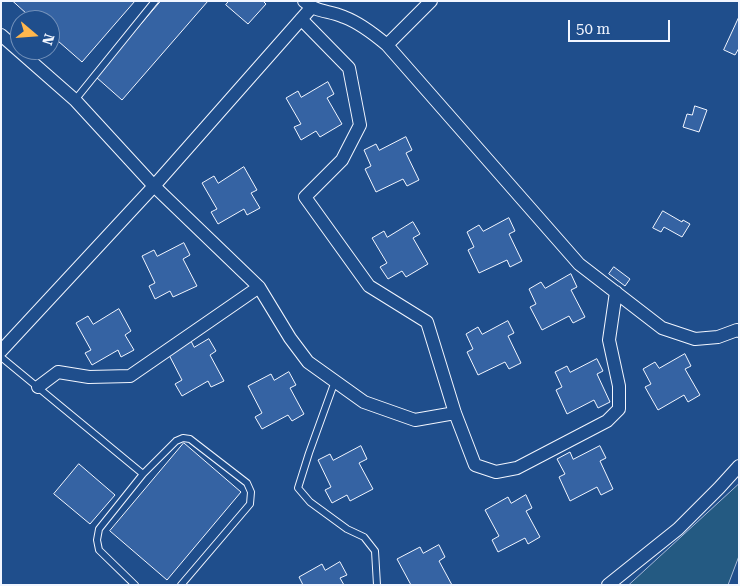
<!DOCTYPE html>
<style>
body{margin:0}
#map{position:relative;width:740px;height:586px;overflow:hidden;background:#1f4e8c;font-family:"Roboto Serif",serif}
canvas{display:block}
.frame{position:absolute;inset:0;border:2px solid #f2f6ff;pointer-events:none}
.north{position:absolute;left:10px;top:10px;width:50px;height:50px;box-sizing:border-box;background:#1f4e8c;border:1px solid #7391ba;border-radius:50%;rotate:108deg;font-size:14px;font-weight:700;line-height:20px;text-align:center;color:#f2f6ff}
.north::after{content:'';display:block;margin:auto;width:18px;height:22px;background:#ffb74d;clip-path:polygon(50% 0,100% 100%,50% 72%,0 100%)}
.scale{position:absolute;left:568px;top:20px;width:102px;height:22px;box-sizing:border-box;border:2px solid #f2f6ff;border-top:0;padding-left:6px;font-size:15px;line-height:18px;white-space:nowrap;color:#f2f6ff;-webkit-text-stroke:4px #1f4e8c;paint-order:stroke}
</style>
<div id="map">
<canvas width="740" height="586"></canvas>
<div class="frame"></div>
<div class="north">N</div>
<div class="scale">50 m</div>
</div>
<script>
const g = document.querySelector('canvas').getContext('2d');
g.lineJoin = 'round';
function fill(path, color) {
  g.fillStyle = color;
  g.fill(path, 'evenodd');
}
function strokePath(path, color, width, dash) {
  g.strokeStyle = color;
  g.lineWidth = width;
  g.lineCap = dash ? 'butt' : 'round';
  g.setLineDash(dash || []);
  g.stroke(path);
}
const green = new Path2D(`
 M739,484V556L728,585H629Z`);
fill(green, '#245a82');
strokePath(green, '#a8bbd7', 1);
const building = new Path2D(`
 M13,1H135L82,62L50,34V20H34Z
 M161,1H208L122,100L96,77Z
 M229,1H263L266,4L248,24L226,5Z
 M739,17V48L735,55L724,50Z
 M328,82L334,94L327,98L342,124L320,137L316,131L301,140L294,127L301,124L286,98L298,91L301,97Z
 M695,106L707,110L699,132L683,127L687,114L692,115Z
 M406,137L412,150L406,153L419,180L407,186L403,179L376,192L365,169L371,166L364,150L376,144L379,150Z
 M244,167L257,190L251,193L260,208L247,215L244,209L218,224L211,212L217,209L202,183L214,176L218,183Z
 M663,211L682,222L683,220L690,224L682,237L664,227L661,232L653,228Z
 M509,218L515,231L509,234L522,261L510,267L507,260L479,273L468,250L474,247L467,232L479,225L483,231Z
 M413,222L420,234L413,238L428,264L406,277L402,271L388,279L380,267L387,263L372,238L384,231L387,237Z
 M184,243L190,255L183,259L197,286L173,297L170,291L155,299L149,286L155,283L142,256L154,250L157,256Z
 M614,267L630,279L625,286L609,274Z
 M571,274L577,287L571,290L585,317L573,323L569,316L542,330L530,307L536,304L529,289L541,282L545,288Z
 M119,309L131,331L125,335L134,350L121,357L118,350L92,365L85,353L91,350L76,323L88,316L93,324Z
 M508,321L514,333L508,336L521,363L509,369L505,362L478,375L467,352L473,349L466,334L478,327L482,334Z
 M209,339L216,351L210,355L224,381L211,387L208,381L182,396L175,384L182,380L168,353L191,341L194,347Z
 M685,354L691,366L685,369L700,395L688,402L684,395L658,410L645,387L651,384L643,369L655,362L659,368Z
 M597,359L603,371L597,374L610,402L598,408L594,400L567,414L556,390L562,387L555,372L567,366L570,372Z
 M289,372L296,385L290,388L304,414L292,421L288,415L262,429L255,417L262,413L248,386L271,374L274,380Z
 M184,443L241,492L167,580L110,531Z
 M361,446L367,459L359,463L373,489L350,501L347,495L332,503L325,490L331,487L318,460L330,454L333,460Z
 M600,446L606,458L600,461L613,489L601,495L597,487L570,501L559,477L565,474L557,459L570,452L573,459Z
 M79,464L115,495L90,524L54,494Z
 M526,495L532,508L526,511L540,537L528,544L525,538L498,552L492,540L499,536L485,510L508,497L511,503Z
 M439,545L445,557L439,561L452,585H411L397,559L420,547L423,553Z
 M340,562L347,575L340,578L344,585H303L299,577L322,564L325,570Z`);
fill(building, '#3563a3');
strokePath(building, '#f2f6ff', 1);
const service = new Path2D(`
 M75,100L155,1
 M1,357L143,474
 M335,381L309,453L298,488L310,502L347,529L364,537L375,551L377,585
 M135,585L99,550L97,540L99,529L143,474L176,441L183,438L190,439L247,483L251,492L250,504L181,585`);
const minor = new Path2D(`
 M304,1C317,13 328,10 344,17C360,23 374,34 387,45L431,1
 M301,19L349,68L360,125L342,160L305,197L369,286L427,322L455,413L475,465L496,472L517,468L607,421L619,409V386L609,340L616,292
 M1,35L75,100L154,186L259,287L290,338L308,362L364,402L415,420L455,413
 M387,45L579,264L662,328L695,339L718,337L737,330L739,331
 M1,351L154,186L311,8
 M38,387L58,372L89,377L130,376L259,287
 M608,585L678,529L719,488L739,466`);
strokePath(service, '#f2f6ff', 8);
strokePath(minor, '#f2f6ff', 14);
strokePath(service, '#1f4e8c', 6);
strokePath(minor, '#1f4e8c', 12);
</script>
